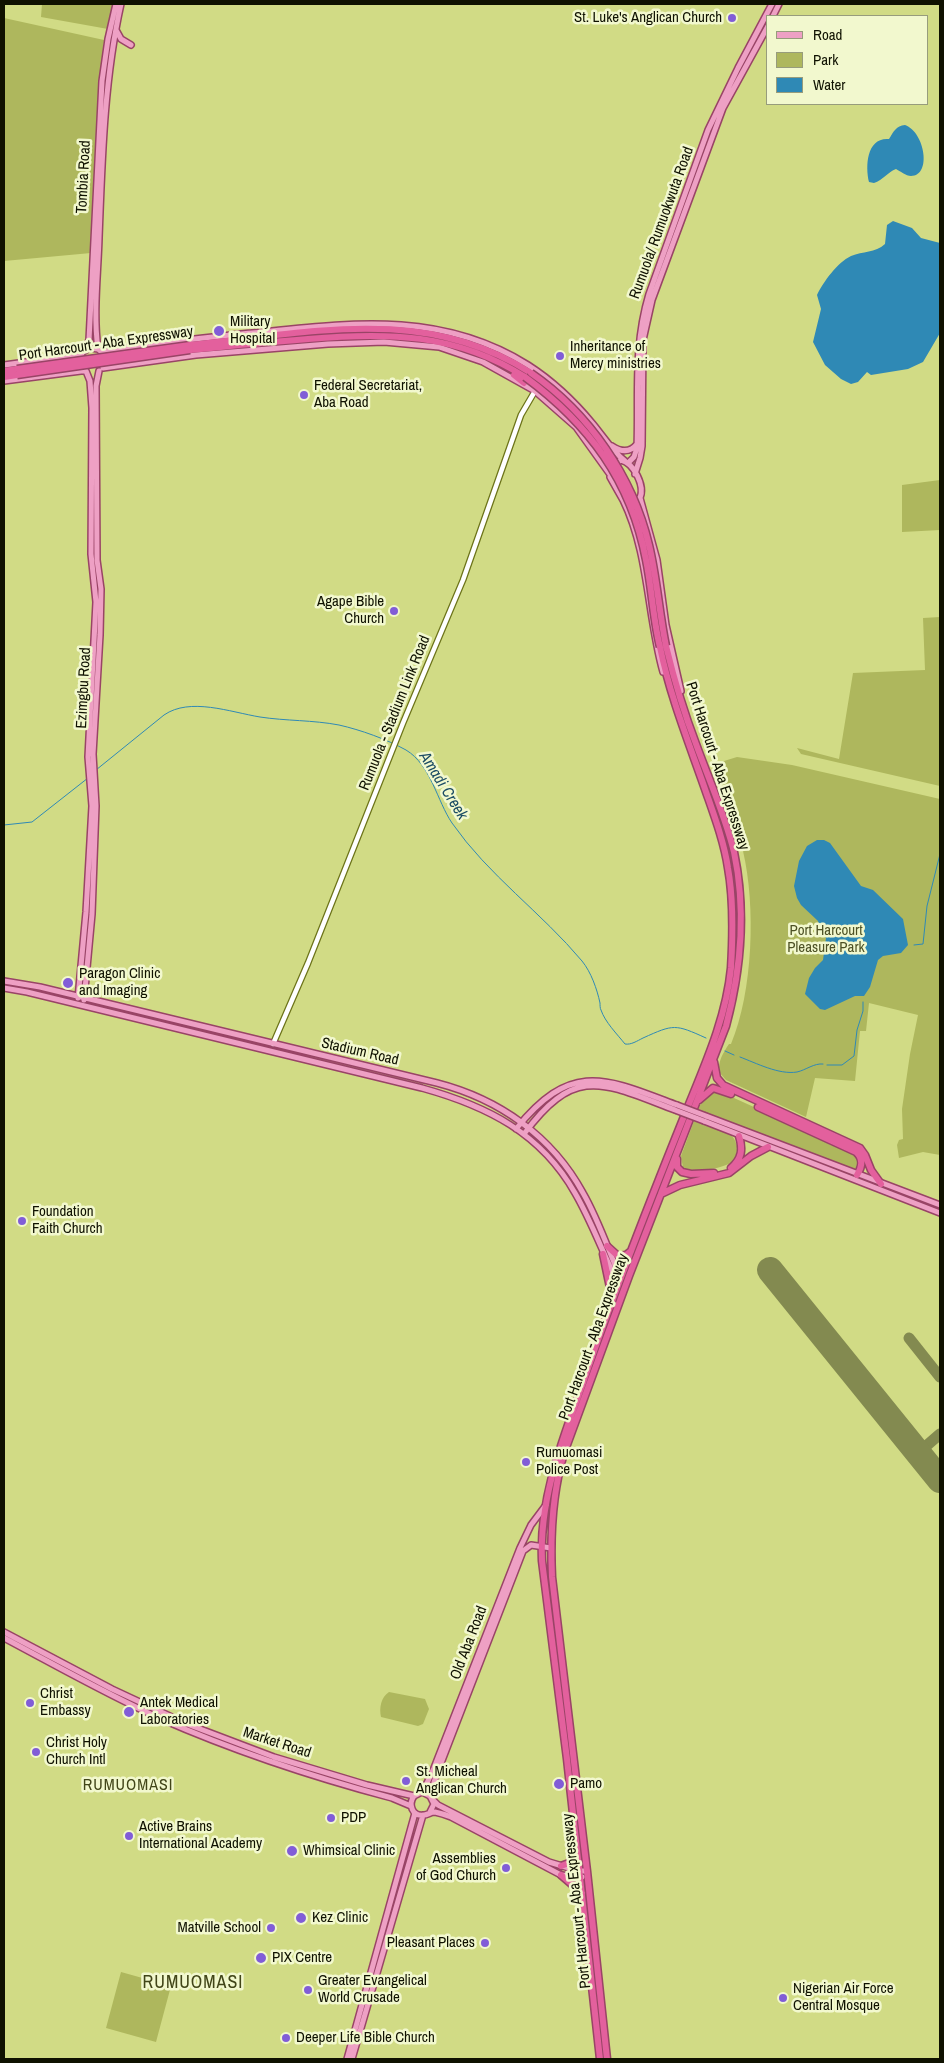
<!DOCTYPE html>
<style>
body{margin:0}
#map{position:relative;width:944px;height:2063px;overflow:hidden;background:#d1db85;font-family:"Archivo Narrow",sans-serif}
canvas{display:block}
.frame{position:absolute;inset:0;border:5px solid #0f1100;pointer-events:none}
.legend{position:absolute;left:766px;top:15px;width:162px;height:90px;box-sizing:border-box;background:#f2f8ce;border:1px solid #979c7c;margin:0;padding:6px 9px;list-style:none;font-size:15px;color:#0f1100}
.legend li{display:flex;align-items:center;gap:10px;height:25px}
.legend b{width:25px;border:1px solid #979c7c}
</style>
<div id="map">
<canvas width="944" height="2063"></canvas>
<div class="frame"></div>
<ul class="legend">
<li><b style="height:6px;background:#eea0c4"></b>Road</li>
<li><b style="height:14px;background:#aeb75d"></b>Park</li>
<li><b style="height:14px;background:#2f89b5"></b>Water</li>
</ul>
</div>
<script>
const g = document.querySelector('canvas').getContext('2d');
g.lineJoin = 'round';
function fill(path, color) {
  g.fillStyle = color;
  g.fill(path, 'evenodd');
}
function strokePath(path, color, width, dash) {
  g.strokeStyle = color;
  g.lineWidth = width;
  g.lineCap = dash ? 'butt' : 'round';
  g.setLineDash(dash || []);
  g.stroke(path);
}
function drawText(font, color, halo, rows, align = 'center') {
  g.font = font + ' "Archivo Narrow",sans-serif';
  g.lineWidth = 5;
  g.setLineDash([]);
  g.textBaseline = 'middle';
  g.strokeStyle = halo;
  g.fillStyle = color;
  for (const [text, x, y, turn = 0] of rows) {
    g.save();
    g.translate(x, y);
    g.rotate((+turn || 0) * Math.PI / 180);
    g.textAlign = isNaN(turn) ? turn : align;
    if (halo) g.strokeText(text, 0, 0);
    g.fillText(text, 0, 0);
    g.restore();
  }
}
fill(new Path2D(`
 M42,4H115L108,29L41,17Z
 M4,18L104,40L91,253L4,261Z
 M940,480V530L902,532V485Z
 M940,617V786L801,754L797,748L839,759L853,673L925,670L923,618Z
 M737,757L792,765L940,799V1155L923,1152L899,1158L897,1145L899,1140L903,1139L902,1109L910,1054L918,1015L869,1003L866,1031H860L855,1081L815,1078L806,1117L726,1080L719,1072C718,1061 723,1053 729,1044H731C753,992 756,906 743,851C736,822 726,795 716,767L724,761Z
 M713,1090L723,1093L853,1152L857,1159L858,1166L854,1170L698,1110L704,1097Z
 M694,1121L730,1134C738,1141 739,1152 734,1161C723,1169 695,1173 683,1168L681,1156Z
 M389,1692L425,1699L429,1709L423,1724L418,1726L381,1717C379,1708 381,1697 389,1692Z
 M121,1972L171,1986L156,2042L106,2028Z`), '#aeb75d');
fill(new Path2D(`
 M905,125C925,132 932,176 911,176C906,176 900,171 896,169C888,172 883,180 874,183L869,182C865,165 867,137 889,139C894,131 896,126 905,125Z
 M893,221L912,228L921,238L940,243V333L923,362L908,369L871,375L867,372L858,382L851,384L841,379L825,365L813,342L821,309L817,295C824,281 837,263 851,256C863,251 875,253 885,244L887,225Z
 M817,840H824L830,843L861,886L873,890L903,919L908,945L901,953L883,956L878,960L870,987L864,996H855L825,1010L820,1009L805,994L809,978L815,968L823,960L826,938L820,928L818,921L801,905L797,898L794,886L799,861L807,846Z`), '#2f89b5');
strokePath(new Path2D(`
 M96,770L164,715C190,697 230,712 260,717C286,721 313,720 339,725C361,730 386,739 406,750C431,765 437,801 452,823C488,875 542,913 582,961C591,972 597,989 600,1003C600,1004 600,1009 601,1010C605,1022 617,1034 625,1044C631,1045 637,1041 643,1038C674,1024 675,1024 706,1038
 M4,825L32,822L88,778
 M914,945L923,944L927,906L940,854
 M725,1051L734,1055
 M740,1057C756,1063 779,1075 797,1072C806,1070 814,1063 823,1064
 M827,1065H842L854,1056L857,1030L863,1011V1002`), '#2f89b5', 1);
strokePath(new Path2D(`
 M909,1338L940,1377
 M918,1453L940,1434`), '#838a50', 11);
strokePath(new Path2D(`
 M770,1270L940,1480`), '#838a50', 26);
const minor = new Path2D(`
 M273,1044L308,963L403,723L463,580L521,415L535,391`);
const major = new Path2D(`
 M773,16L779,4
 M116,30L121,39L131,45
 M98,349C93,313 98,274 99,238C102,160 104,80 121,4
 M102,352C151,343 202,338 252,333C350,323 440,310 528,365C553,381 574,401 593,424C603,436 612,451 625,461
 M80,362V357L89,340L102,81L108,39L116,4
 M4,365L77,355L90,348L98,349L103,353
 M103,368L196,355L328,344L384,342L439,347L483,362L535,391L576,427L609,473
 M4,381L81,371H86L90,381L92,408L91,554L96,602L88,757L92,806L86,912L78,998
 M612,446C621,452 630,453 637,444
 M621,460C634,463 645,486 640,498L633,502L623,500L610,477L611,466Z
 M628,463L634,457L637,448C639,394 633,348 649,294L708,130L738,68L772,4
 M635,474L640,458L642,446L643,340L652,300L723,108L768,26
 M640,498L657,560L666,625L681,691
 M623,500C649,553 647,615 663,672
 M4,981L40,987L437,1083C499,1099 552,1136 583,1193C598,1219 608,1249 620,1277
 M4,988L27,992L422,1088C487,1106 541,1133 575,1193C592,1222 603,1254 618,1283
 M84,1000L92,914L96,806L93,754L100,635L101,589L97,560L96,386L99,371
 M706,1116L940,1205
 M704,1121L940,1213
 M516,1129C572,1060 605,1078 677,1105
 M524,1134C576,1064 603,1083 675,1110
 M4,1632L112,1689L187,1724L274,1757L367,1785L414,1796
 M4,1638C55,1665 106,1694 159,1718C234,1751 313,1777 392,1798L411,1806
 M419,1792L426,1785L434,1768L520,1548L531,1525L546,1505
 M430,1796L436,1776L523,1551L531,1545L551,1548
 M433,1800L438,1805L549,1862L579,1871H587
 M430,1812L434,1804L430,1796L422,1792L414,1796C408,1804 412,1817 424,1815C428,1815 430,1812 435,1812C440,1813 446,1815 451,1817L561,1875L582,1877
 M347,2059L415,1813
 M352,2059L423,1815`);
const highway = new Path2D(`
 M190,345C309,333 423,304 531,373
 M190,350C229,346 269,342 308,339C387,332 456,333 525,377
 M4,371L17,369
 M514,375L524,383
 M4,377L17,375
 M714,1062L717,1078L723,1085L860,1148L865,1155L871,1170L881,1184
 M699,1100L713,1088L731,1094
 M758,1107L856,1152C864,1159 862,1167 857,1175
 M677,1159V1167L682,1172L691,1174L714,1173
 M731,1168C742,1159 743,1149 739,1136
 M661,1194L680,1185L729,1173L751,1156L768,1147
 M607,1246L618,1256L626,1255L631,1251
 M603,1254L612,1297
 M561,1866L569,1863L577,1854
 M561,1875L582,1893
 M600,2059L567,1759L542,1561C539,1498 563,1439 584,1380C614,1292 648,1206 683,1119C702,1071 726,1021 731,968C733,935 734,901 728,868C724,841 714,815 705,789C689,743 670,696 660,647
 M607,2059L587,1871L552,1577C550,1535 552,1494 564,1453L629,1276L726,1026C741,970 746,909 734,852C725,815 709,780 696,744C684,713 674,679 666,646`);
strokePath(minor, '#6c7319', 7);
strokePath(major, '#946', 8);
strokePath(highway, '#946', 9);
strokePath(minor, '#fff', 4.5);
strokePath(major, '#eea0c4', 5);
strokePath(highway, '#e3609d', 6);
const majorBridge = new Path2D(`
 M677,1105L706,1116
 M675,1110L704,1121`);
const highwayBridge = new Path2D(`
 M17,369L190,345
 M531,373C589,413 633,477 649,545C657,578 659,612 666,646
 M17,375L190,350
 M525,377C589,424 631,481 646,560C652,589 653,619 660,647`);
strokePath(majorBridge, '#946', 8, []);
strokePath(highwayBridge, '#946', 9, []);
strokePath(majorBridge, '#eea0c4', 5);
strokePath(highwayBridge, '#e3609d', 6);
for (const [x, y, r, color] of [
 [732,18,5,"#815dd7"],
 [219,331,6,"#815dd7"],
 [560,356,5,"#815dd7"],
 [304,395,5,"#815dd7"],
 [394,611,5,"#815dd7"],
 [68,983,6,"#815dd7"],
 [22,1221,5,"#815dd7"],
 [526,1462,5,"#815dd7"],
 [30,1703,5,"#815dd7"],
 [129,1712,6,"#815dd7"],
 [36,1752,5,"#815dd7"],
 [406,1781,5,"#815dd7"],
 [559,1784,6,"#815dd7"],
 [331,1818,5,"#815dd7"],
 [129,1836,5,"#815dd7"],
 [292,1851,6,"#815dd7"],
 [506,1868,5,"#815dd7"],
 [301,1918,6,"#815dd7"],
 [271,1928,5,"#815dd7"],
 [485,1943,5,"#815dd7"],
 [261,1958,6,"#815dd7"],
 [308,1990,5,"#815dd7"],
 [783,1998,5,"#815dd7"],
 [286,2038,5,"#815dd7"]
]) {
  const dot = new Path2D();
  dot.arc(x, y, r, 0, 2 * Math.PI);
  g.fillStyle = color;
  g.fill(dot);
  strokePath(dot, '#f2f8ce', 2);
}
drawText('15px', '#0f1100', '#f2f8ce', [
 ["St. Luke's Anglican Church",722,18,"right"],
 ["Military",230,322],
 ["Hospital",230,339],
 ["Inheritance of",570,347],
 ["Mercy ministries",570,364],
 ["Federal Secretariat,",314,386],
 ["Aba Road",314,403],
 ["Agape Bible",384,602,"right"],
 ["Church",384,619,"right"],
 ["Paragon Clinic",79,974],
 ["and Imaging",79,991],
 ["Foundation",32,1212],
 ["Faith Church",32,1229],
 ["Rumuomasi",536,1453],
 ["Police Post",536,1470],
 ["Christ",40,1694],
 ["Embassy",40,1711],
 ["Antek Medical",140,1703],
 ["Laboratories",140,1720],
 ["Christ Holy",46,1743],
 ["Church Intl",46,1760],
 ["St. Micheal",416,1772],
 ["Anglican Church",416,1789],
 ["Pamo",570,1784],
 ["PDP",341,1818],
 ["Active Brains",139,1827],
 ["International Academy",139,1844],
 ["Whimsical Clinic",303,1851],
 ["Assemblies",496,1859,"right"],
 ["of God Church",496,1876,"right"],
 ["Kez Clinic",312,1918],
 ["Matville School",261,1928,"right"],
 ["Pleasant Places",475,1943,"right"],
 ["PIX Centre",272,1958],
 ["Greater Evangelical",318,1981],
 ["World Crusade",318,1998],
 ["Nigerian Air Force",793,1989],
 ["Central Mosque",793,2006],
 ["Deeper Life Bible Church",296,2038]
], 'left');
drawText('15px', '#0f1100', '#f2f8ce', [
 ["Tombia Road",84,177,-87],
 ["Rumuola/ Rumuokwuta Road",662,223,-70],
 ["Port Harcourt - Aba Expressway",106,344,-8],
 ["Ezimgbu Road",84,688,-87],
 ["Rumuola - Stadium Link Road",395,713,-68],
 ["Port Harcourt - Aba Expressway",717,766,72],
 ["Stadium Road",360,1052,13],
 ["Port Harcourt - Aba Expressway",594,1337,-70],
 ["Old Aba Road",469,1643,-69],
 ["Market Road",277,1743,18],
 ["Port Harcourt - Aba Expressway",577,1901,-96]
]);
drawText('15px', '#4d5125', '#f2f8ce', [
 ["Port Harcourt",826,931],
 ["Pleasure Park",826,948]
]);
drawText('italic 16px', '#1c4c64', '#f2f8ce', [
 ["Amadi Creek",443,786,58]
]);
g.letterSpacing = '1px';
drawText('16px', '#414518', '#f2f8ce', [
 ["RUMUOMASI",128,1786]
]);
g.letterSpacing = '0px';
g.letterSpacing = '1px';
drawText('18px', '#414518', '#f2f8ce', [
 ["RUMUOMASI",193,1983]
]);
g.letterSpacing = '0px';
</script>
